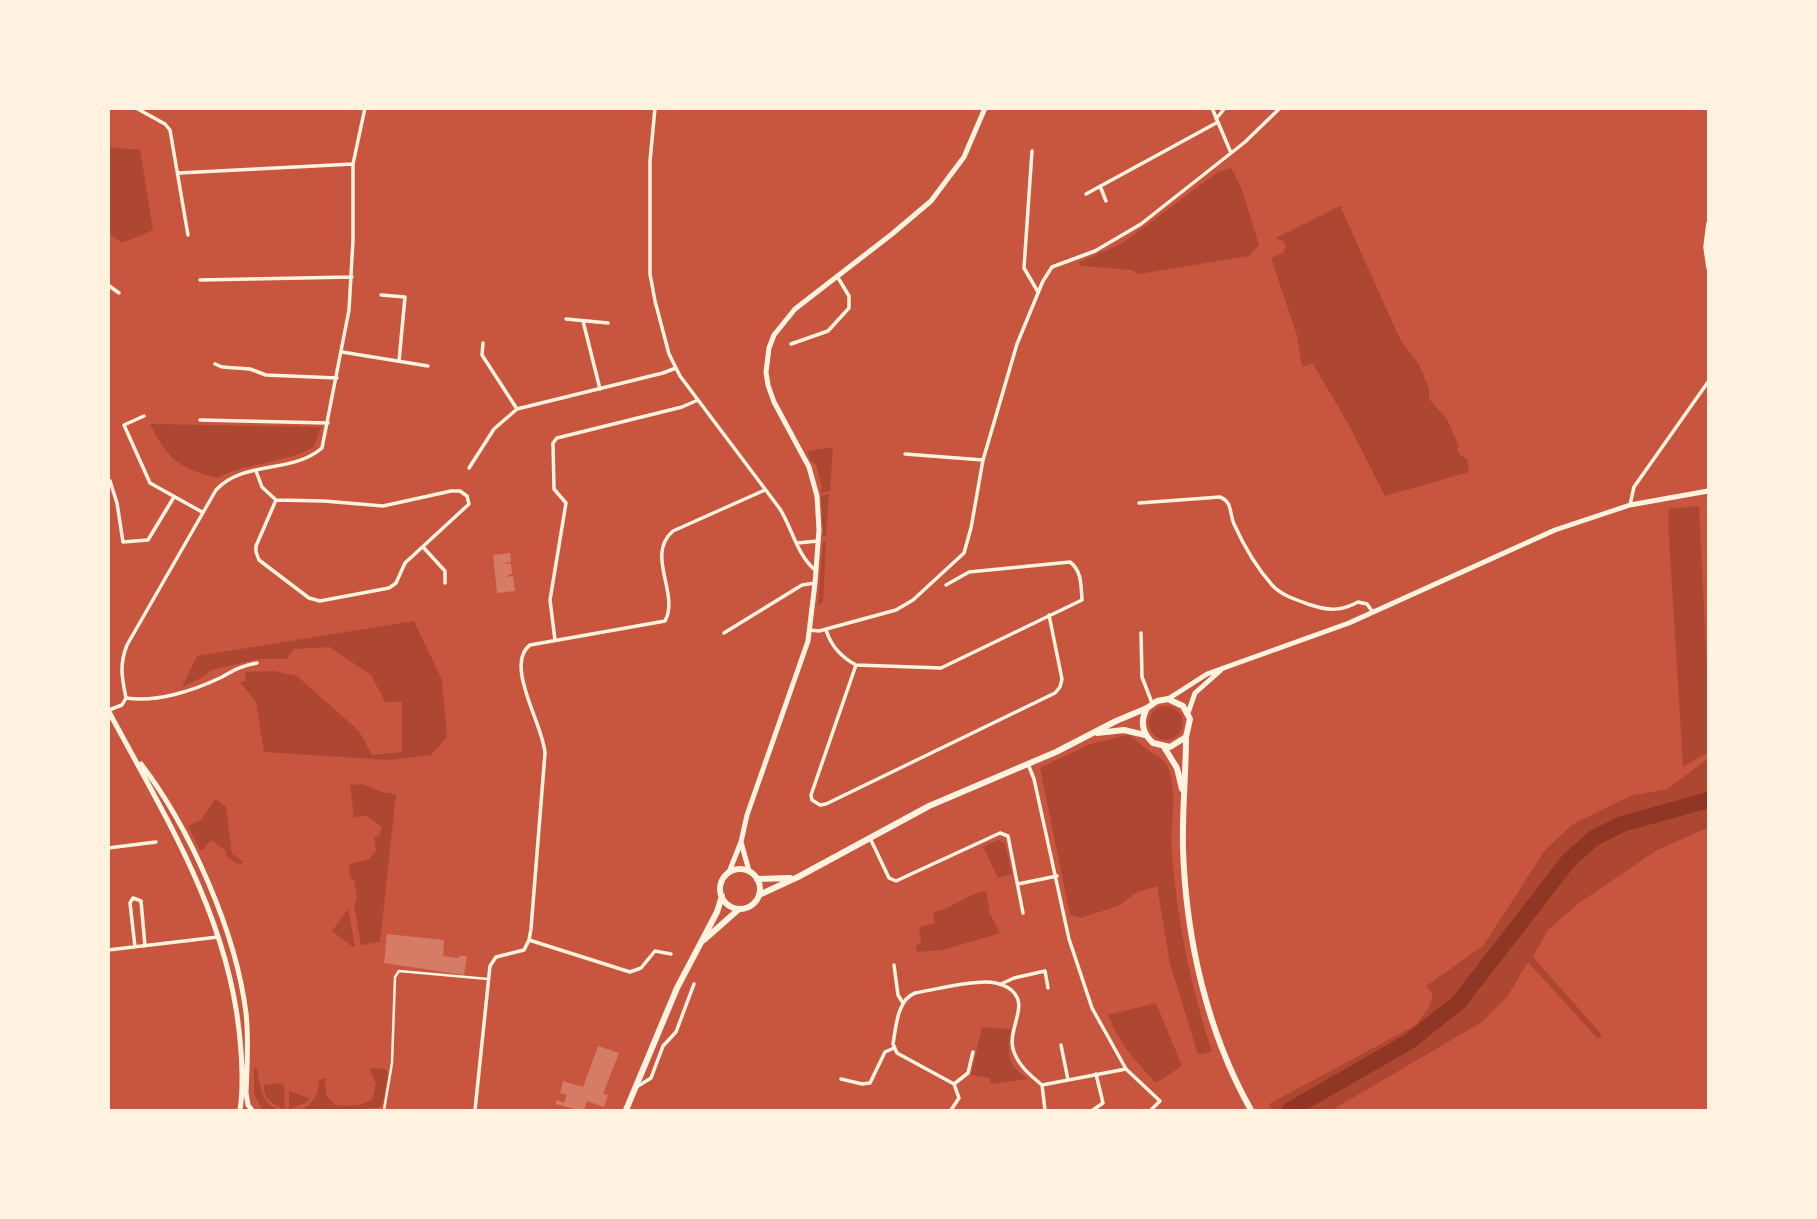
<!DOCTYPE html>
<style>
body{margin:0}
#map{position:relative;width:1817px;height:1219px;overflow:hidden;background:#c8553d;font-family:Roboto,sans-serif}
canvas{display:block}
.frame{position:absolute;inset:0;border:110px solid #fff3e0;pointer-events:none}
</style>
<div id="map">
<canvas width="1817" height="1219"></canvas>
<div class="frame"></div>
</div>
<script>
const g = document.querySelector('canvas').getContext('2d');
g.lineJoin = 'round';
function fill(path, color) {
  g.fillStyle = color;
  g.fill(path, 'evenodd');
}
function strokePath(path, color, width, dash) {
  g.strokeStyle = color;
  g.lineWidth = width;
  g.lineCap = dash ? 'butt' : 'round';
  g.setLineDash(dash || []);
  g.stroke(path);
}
fill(new Path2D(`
 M109,147L140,150L153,230L122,243L109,234Z
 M1231,168L1241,187L1259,245L1249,256L1139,274L1132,270L1081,266L1079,262L1121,244L1218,172Z
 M1340,206L1401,341L1419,364L1429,389V399L1447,419L1459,446L1457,450L1460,455L1467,459L1469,472L1385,496L1350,427L1313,364L1340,354L1302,367L1297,335L1271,258L1283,253L1286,246L1283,241L1276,238Z
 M150,424L321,427L314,447C283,464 247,462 217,478C179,469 167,458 150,424Z
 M833,447L830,491L821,493L822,487L816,464L811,461L807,451Z
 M829,494L826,536H823L821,496Z
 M1699,506L1708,690V752L1683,767L1668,522L1669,509Z
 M823,542H826L823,602L818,605Z
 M414,621L442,680L447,737L431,755L389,760L264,752L256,702L240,682L246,681L245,672L274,671L297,676L359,731L372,755L402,752V702H385L371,675L330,647L294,649L287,659H258L211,670L203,677L182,687L197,656Z
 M1149 723a17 17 0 1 1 34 0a17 17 0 1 1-34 0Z
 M1128,735C1135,739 1139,742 1145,748C1156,757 1165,756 1170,773C1177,798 1170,827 1172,853C1177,922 1191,987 1212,1052L1198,1055L1170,964L1157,886L1137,892L1118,906L1081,918L1070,915L1040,768L1090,744Z
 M1708,759V828L1657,850L1579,903L1548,930L1533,957L1602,1035L1598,1039L1528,962L1507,997L1482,1022L1332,1110H1272L1269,1104L1416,1025L1428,1009L1433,995L1426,986L1483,946L1545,850L1573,824L1630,796L1667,789Z
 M363,784L382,792L396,794L380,942L361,945L354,905L357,898L354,880L350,878L349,864L368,860L376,851L374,838L379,836L382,827L367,816L354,817L350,785Z
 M215,799L226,807L232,854L243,861L240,865L226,856V851L211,840L203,850H200L188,826L201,820Z
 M998,840L1005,843L1012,874L998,878L983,847Z
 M986,891L990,914L1000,933L943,950L917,952L916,946L921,943L919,927L935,923L933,912C953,909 966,894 986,891Z
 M348,909L355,946L353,947L332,931Z
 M1156,1003L1182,1066L1156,1083C1136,1062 1118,1042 1108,1015Z
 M982,1027L1011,1029C1007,1055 1006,1063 1028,1079L991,1084L990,1078L971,1075Z
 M254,1068L257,1069C260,1085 261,1104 279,1110H262L254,1094Z
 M369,1068L385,1069L388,1072L383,1102L380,1107L354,1110H301C313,1105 319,1093 319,1080L325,1078L326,1095L335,1105C350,1106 359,1107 372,1100L376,1084Z
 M279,1083L284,1084L285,1109C273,1105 263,1099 264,1085Z
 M289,1091L309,1098L306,1103L289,1109Z`), '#ae4732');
strokePath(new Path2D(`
 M1290,1110L1410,1041L1459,1002L1569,860L1594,838L1622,824L1708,800`), '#8f3625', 16);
fill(new Path2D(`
 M510,553L511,562L503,563L511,564L512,574L505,577L513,576L515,591L497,593L493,555Z
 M387,934L444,940L443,956L458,958L459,956H467L464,975L384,963Z
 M598,1046L619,1053L603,1094L608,1095L604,1107L587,1101L584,1110H577L556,1104V1100L564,1103L567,1095L560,1093L563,1081L583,1087Z`), '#d67c66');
strokePath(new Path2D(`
 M384,1110L392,1063L395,977L399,971L488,979`), '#fff3e0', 2.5);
strokePath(new Path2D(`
 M136,108L165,124L170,130L188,235
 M655,108L650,161V274L655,301L669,354L680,376L780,509C792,528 797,555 815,570
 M1212,108L1231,153
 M1216,119L1225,108
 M1032,151L1024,268L1038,292
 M179,173L353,164
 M1100,186L1106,201
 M1086,194L1218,122
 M1708,223L1705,247L1708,268
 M200,280L352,277
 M108,285L119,293
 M381,295L405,297L399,361
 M566,319L608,323
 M583,321L600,389
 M483,343L482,355L517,409
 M791,344L828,331L849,308V296L837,276
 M342,352L428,366
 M215,364L222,367L250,369L266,375L337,378
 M144,416L124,425L150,483L202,512
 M200,420L328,423
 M905,454L983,460
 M469,468L494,429L517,409L663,373L676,368
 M256,471L262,487L276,500
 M110,481L117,503L123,542L148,540L174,497
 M451,491H460L467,496L469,504L405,563L396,583L389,588L320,601L309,598L259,560L256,552V546L276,500L324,501L383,506Z
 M1139,503L1220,497C1233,502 1229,513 1234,524C1243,544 1257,568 1272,585C1282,596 1297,600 1311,605C1328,611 1342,611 1358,602L1367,604L1372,611
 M1630,505L1634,487L1708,382
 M797,543L818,541
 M423,547L445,571V583
 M810,630L819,631L896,610L913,600L964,553L971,528L983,460L1017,344L1043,281L1052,267L1095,251L1141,224L1245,142L1280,108
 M826,630C831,646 841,657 856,665L941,668L1082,600C1081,586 1082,571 1070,562L969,572L946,585
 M724,633L802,585L815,583
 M1141,633L1142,677L1152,703
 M555,640L550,600L566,503L554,489L553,443L557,438L682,407L698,400
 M856,665L811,795L812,800L820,805L826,804L1055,693L1060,687L1062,679L1049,615
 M126,698C122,678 119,665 127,645L216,490C244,460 292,474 322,448L349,310L353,240V164L365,108
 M126,698C157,703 195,690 222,677C234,670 243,665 257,663
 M109,710L122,705L126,698
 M1028,764L1034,779L1069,939L1092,1008L1126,1069L1160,1101L1151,1110
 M870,838L889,878L896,881L1000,833L1008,836L1023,913
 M108,848L156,842
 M1018,884L1057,876
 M529,940L630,972L641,968L655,951L671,954
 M135,947L130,903L133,898L141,901L145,946
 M108,950L218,937
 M894,965L898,995L903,1003
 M1001,984L1014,978L1045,971L1048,988
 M1061,1045L1068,1080
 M841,1079L862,1084L870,1083L885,1052L894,1048
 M954,1084L968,1073L973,1052
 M1042,1085L1045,1110
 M638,1086L651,1078L663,1046L676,1032L694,984
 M475,1110L490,966L496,957L524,950L529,940L531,929L545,753C543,724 504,665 530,645L665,621C680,594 645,555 673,531L765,490
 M951,1110L959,1098L954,1084L897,1053L893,1044C896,1027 897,1000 915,993C938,989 963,982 986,982C993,982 1001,984 1007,987C1034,1003 1005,1028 1014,1052C1019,1066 1031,1076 1042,1085L1126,1069
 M1093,1110L1103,1103L1096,1074`), '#fff3e0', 3.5);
strokePath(new Path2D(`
 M108,710C163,813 226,912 239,1030C242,1057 244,1084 240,1110
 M141,764C190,828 236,932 246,1013C249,1039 247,1066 246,1093L248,1105L252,1110`), '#fff3e0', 5);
strokePath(new Path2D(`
 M1168,699L1207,674L1349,623L1555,530L1630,505L1708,491
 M1188,713L1195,693L1221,670
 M741,842L749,871
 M729,872L741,842L747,815L808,641L815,583L819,530L817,496L809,467L774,402L768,385L766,372L769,348L774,335L795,309L892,234L931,201L964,157L985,108`), '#fff3e0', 5);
strokePath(new Path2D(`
 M1097,733L1124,730L1145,735
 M1186,737C1186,774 1182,811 1183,849C1186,939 1207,1032 1251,1110
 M1164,747L1177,768L1182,789
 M720 889a20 20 0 1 1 40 0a20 20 0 1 1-40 0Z
 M757,879L790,878
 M759,895L798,877L929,806L1056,752L1116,721L1147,708L1157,701L1168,699L1183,706L1190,719L1186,737L1170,747L1153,743C1142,733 1140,721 1147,708
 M704,940L739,909
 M626,1110L677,988L717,912L722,896`), '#fff3e0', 6);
</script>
